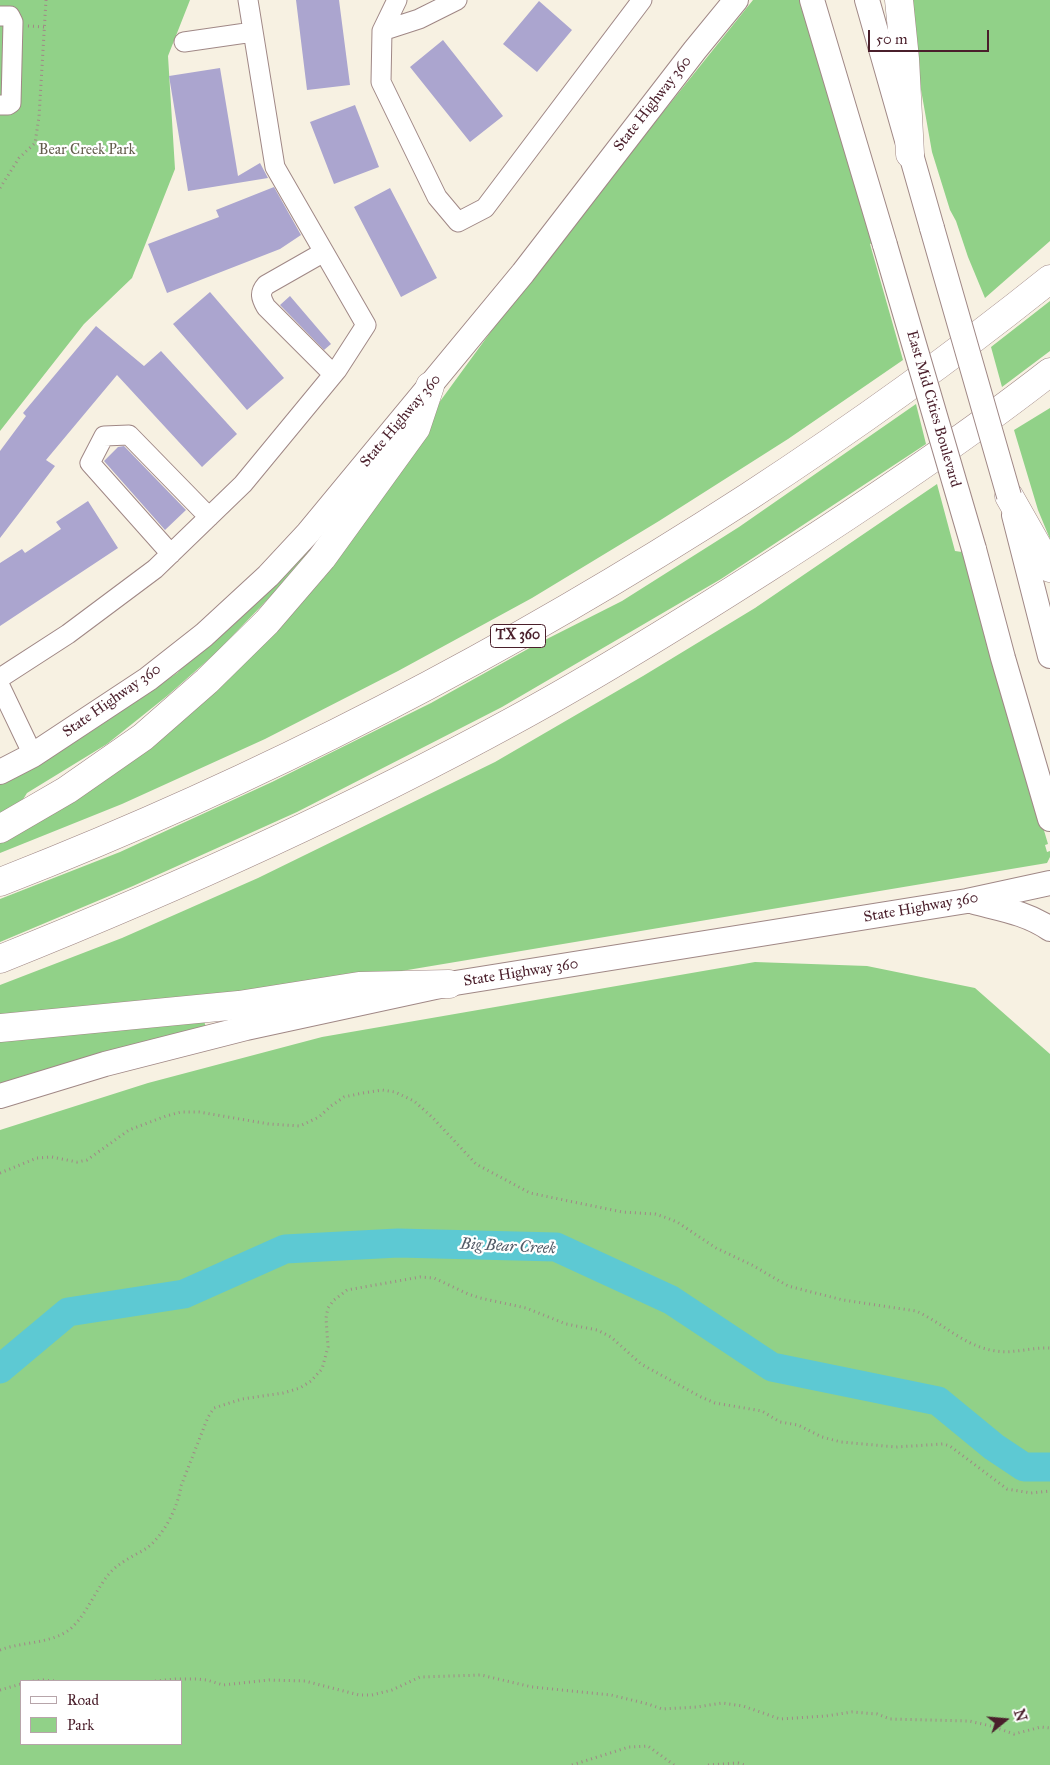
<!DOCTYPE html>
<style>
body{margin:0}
#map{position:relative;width:1050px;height:1765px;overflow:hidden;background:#f7f1e2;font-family:"IM FELL Great Primer",serif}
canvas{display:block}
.legend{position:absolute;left:20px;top:1680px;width:162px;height:65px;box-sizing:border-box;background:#fff;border:1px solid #b7a5aa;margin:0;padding:6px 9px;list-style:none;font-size:15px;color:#4a1f2b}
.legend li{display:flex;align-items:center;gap:10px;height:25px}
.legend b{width:25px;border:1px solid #b7a5aa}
.north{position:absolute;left:980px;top:1695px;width:50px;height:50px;-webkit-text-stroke:4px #fff;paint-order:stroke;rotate:73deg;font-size:14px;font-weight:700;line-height:20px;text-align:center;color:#4a1f2b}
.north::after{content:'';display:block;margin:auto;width:18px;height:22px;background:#4a1f2b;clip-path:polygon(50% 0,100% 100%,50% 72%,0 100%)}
.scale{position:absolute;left:868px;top:30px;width:121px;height:22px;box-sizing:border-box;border:2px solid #4a1f2b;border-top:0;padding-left:6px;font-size:15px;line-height:18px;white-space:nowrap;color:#4a1f2b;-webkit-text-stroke:4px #fff;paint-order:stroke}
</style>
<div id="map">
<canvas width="1050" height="1765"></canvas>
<ul class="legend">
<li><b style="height:6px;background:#fff"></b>Road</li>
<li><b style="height:14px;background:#91d188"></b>Park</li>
</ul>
<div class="north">N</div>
<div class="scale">50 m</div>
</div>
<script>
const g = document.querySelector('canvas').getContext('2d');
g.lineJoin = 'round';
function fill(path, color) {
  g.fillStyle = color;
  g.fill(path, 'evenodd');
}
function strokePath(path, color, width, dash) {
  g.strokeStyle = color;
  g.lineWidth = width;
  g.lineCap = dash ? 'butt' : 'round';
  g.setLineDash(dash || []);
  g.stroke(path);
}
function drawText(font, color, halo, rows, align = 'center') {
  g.font = font + ' "IM FELL Great Primer",serif';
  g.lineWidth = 4.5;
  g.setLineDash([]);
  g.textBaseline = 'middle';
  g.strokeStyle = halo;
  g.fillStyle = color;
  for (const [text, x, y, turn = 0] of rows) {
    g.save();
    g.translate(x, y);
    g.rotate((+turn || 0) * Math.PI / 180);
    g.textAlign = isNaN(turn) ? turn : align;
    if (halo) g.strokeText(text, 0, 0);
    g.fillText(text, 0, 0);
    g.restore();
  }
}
fill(new Path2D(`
 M0,0H190L168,56L175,169L132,278L84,324L0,431Z
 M753,0H803L874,242L870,244L903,360L788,439L659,521L532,598L398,671L265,739L122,804L0,853V838L86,786L360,521L441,400L530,278Z
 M909,0H1050V241L985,298L968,257L956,221L950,210L932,152L911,33Z
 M1050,301V351L1002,387L991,347Z
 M916,404L926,444L721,579L502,707L297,812L133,886L0,942V899L120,852L272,782L431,703L535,645L622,601L739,527Z
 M1050,408V539L1038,510L1014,430Z
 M937,484L955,551L962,552L1048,844L1045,845L1047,852L1050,851V857L1047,863L282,991L0,1020V985L122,938L258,878L495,762L643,676L755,608Z
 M309,548L312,550L295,571L216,653L167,696L107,744L27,793L19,806L0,817V781L21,771L92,731L177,673Z
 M755,962L867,966L975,988L1050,1054V1765H0V1130L148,1083L322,1037ZM21,1681H181V1744H21Z
 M203,1018L206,1027L0,1085V1036Z`), '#91d188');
strokePath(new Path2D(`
 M0,1369L68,1312L184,1294L285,1249L398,1243L556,1247L671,1300L772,1367L938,1401L994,1447L1024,1467H1050`), '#5dc9d3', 29);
fill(new Path2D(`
 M296,0H339L350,85L307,90Z
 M539,1L572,30L537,72L503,44Z
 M443,40L503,116L470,142L410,67Z
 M220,68L238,176L260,163L268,178L188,191L169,76Z
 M355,105L379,167L334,184L310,122Z
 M274,187L301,235L280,249L167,293L148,244L219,217L216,210Z
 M390,188L437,278L401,297L354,207Z
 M210,292L284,378L247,410L173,324Z
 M290,296L331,344L324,350L280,305Z
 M96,326L144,366L161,351L237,434L202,467L117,375L46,460L55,466L0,538V451L26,416L23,413Z
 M124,446L186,510L165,530L104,461L118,447Z
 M88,501L118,548L0,626V563L22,549L25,553L61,529L56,522Z`), '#aba5cf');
const minor = new Path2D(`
 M397,0L382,31L381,82L437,197L458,222L485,208L642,0
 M0,16H10L13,22L11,103L8,105H0
 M382,31L419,19L457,0
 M184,42L253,32
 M324,252L266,285C259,293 261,298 266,307L333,374
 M171,554L90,463L104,436L129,435L209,517
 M0,678L68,634L155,569L243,484L337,370L366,325L275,167L248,0
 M0,686L33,755`);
const major = new Path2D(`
 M812,0L885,245
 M867,0L932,228
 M1014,515L1050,656
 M974,549L1003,658L1050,819
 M0,772L33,755L148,679L204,635L268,576L308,533L523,273L695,50L736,0
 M974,902C1001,909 1027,913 1050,929
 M0,1096L105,1064L246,1028L449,984L967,901L1050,883`);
const highway = new Path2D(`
 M899,0L905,59L910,154
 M1009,496L1050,568
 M0,829L67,790L143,737L207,681L267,622L322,558L416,428L430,386
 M0,882C262,780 512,650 748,497C852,429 953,357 1050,279
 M0,959C175,889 346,812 511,722C598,675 683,622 766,569C863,507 959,443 1050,372
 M0,1028L239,1005L359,986L449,984`);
strokePath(minor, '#a08886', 21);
strokePath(major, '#a08886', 26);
strokePath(highway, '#a08886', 29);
strokePath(new Path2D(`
 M28,26L45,27
 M0,188L19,158L35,143L39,117L46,0
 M0,1173L37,1158L52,1157L77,1162L87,1160L129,1130L166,1116L181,1112H199L269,1124L300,1126L319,1117L331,1106L344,1097L363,1093L382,1090L395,1092L414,1101L432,1117L476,1164L530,1193L622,1212L655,1214L667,1218L677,1222L716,1248L752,1265L788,1286L843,1300L916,1311C943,1323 965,1347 996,1351C1013,1354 1032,1347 1050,1348
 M0,1650C21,1642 46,1644 66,1632C84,1621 95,1590 109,1574C119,1562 134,1556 147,1548C164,1535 178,1507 181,1486L208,1417L214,1408L242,1399L283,1393L300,1388L311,1381L322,1369L328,1347L326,1318L328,1308L334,1300L347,1290L420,1277L434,1278L468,1294L480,1298L526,1308L566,1324L597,1330L611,1337L641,1364L701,1397L715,1403L762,1411L780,1422L798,1425L822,1437L841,1442L896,1447L943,1444L950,1446L1007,1489L1031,1493L1050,1491
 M33,1681L43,1680L56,1681
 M155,1681L176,1679H197L207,1680L223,1685L269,1680L305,1681L359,1695H372L392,1690L420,1677L481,1675L532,1687L611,1695L648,1704L662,1709L697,1707L722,1703L743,1706L780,1719L826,1716L852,1712L877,1714L890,1719L969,1721L991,1726L1014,1734L1041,1727L1050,1728
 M0,1690L21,1684
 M572,1765L629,1747L648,1746L674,1765
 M708,1765L738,1763L745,1765`), '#a08886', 3, [1, 4]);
strokePath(minor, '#fff', 19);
strokePath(major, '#fff', 24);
strokePath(highway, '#fff', 28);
const majorBridge = new Path2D(`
 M932,228L1009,496
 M885,245L974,549`);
strokePath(majorBridge, '#a08886', 26, []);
strokePath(majorBridge, '#fff', 24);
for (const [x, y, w] of [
 [518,636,55]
]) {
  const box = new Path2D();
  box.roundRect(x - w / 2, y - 11.5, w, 23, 4);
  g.fillStyle = '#fff';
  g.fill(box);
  strokePath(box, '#4a1f2b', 1);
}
drawText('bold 14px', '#4a1f2b', null, [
 ["TX 360",518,636]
]);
drawText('15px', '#4a1f2b', '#fff', [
 ["State Highway 360",653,104,-52],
 ["East Mid Cities Boulevard",933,409,74],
 ["State Highway 360",401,421,-50],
 ["State Highway 360",112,701,-35],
 ["State Highway 360",921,908,-10],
 ["State Highway 360",521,973,-9]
]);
drawText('15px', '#635d4c', '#fff', [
 ["Bear Creek Park",87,150]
]);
drawText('italic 16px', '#515a66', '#fff', [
 ["Big Bear Creek",508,1247,3]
]);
</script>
